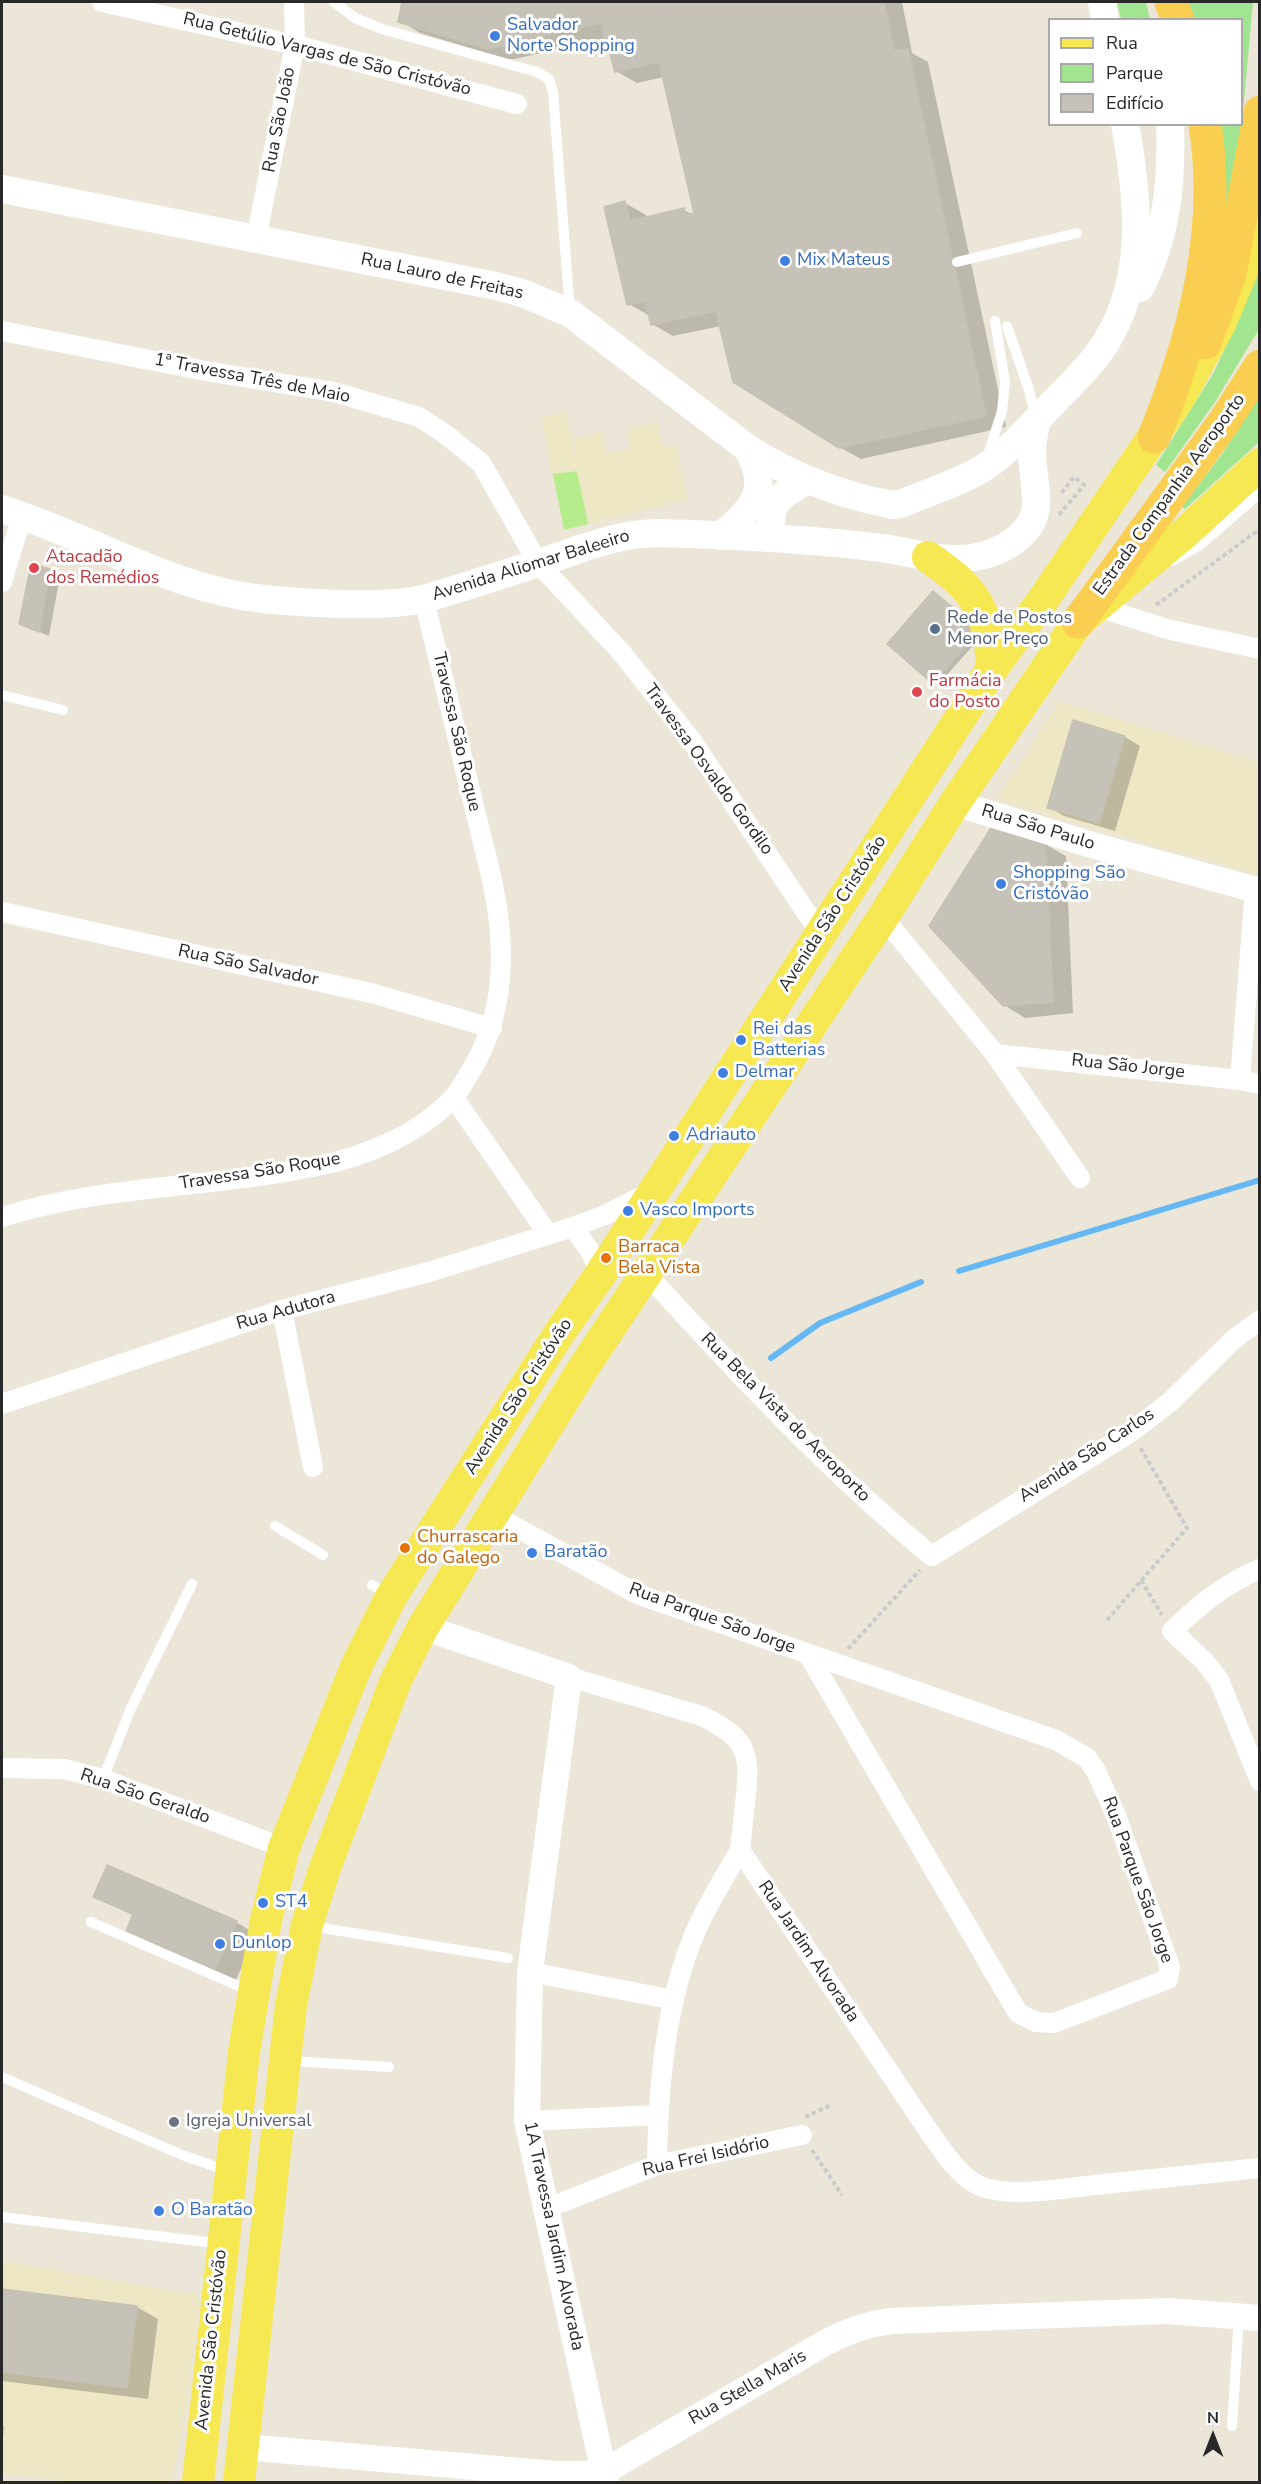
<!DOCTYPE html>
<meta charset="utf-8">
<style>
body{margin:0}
#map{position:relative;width:1261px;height:2484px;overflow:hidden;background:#ebe6d8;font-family:"Nunito Sans",sans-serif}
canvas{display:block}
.frame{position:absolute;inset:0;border:3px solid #282828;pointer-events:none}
.legend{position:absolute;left:1048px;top:18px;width:195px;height:108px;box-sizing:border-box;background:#fff;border:2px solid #a9a9a9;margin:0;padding:8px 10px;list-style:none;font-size:18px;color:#282828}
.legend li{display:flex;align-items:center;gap:12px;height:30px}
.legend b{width:30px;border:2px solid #a9a9a9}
.north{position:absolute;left:1183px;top:2406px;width:60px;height:60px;-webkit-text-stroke:4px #fff;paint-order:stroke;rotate:0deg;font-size:16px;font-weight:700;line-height:24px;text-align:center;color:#282828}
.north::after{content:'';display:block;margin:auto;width:21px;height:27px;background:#282828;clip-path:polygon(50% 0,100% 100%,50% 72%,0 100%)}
</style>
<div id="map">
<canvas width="1261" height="2484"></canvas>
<div class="frame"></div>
<ul class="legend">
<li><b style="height:8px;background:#f6e852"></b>Rua</li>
<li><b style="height:16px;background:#a1e591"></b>Parque</li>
<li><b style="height:16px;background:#c6c2b8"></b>Edifício</li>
</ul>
<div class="north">N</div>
</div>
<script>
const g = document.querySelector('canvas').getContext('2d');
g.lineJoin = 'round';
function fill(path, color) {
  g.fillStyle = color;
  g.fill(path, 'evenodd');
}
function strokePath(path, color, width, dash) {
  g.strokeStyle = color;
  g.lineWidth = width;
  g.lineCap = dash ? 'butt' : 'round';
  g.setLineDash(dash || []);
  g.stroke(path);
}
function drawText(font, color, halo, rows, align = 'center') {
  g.font = font + ' "Nunito Sans",sans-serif';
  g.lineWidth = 6;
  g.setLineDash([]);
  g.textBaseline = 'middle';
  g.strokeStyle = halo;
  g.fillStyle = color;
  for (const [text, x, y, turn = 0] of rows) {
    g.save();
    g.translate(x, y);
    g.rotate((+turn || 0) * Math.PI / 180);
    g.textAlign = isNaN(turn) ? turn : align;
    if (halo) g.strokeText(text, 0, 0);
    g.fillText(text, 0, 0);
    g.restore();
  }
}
fill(new Path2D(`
 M566,411L575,455L577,454L574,439L601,431L607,453L630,449L627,428L657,422L663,445L676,446L688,499L564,530L541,418Z
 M1059,701L1259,762V875L996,800Z
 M2,2261L200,2295L186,2409L172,2482H73L2,2474Z`), '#eee7c6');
fill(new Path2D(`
 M1117,2H1146L1150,19H1121Z
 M1184,2H1253L1240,146L1223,228L1217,125L1242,124V20L1191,19Z
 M1259,247V329L1215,402L1165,472L1156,465L1213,374L1229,340Z
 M1259,397V442L1185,509L1182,507L1222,454Z`), '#a1e591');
fill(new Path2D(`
 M577,471L588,524L564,530L553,474Z`), '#b6ed8c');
fill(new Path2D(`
 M403,2H902L912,53L928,62L1006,427L861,459L839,447L721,326L673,336L652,324L650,316L629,304L625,203L646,215L647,218L683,210L695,215L664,77L637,83L616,71L607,38L510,60L420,33L400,21Z
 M50,570L60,576L49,636L21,624Z
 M934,593L972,625L977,641L938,685L934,683Z
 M1125,737L1140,746L1115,831L1064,816L1049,807Z
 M1045,844L1066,856L1073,1013L1025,1018L1004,1005Z
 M95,1896L236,1922L256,1934L236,1980L148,1942L128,1930L134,1916Z
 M2,2291L137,2307L158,2319L148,2399L2,2381Z
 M2,2425L4,2426L2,2451Z`), '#0003');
strokePath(new Path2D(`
 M959,1271L1260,1180
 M771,1358L820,1323L921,1282`), '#65b8f3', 6);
const building = new Path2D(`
 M402,2H668L672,20L601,23L488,49L398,22Z
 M668,2H884L894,51L908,49L986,416L839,448L733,382L716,311L651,325L645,302L627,305L604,207L625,201L630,221L684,208L685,215L694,213L659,62L615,72L601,23L672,20Z
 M31,564L50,569L39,632L19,624Z
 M933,591L968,620L973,638L933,684L887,644Z
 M1073,720L1125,736L1099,823L1047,808Z
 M991,828L1045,842L1053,1002L1003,1006L929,926Z
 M107,1865L237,1921L215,1969L126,1931L133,1914L93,1897Z
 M2,2289L137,2306L127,2388L2,2372Z`);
fill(building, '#c6c2b8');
strokePath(building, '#c6c2b2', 1.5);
strokePath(new Path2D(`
 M1059,515L1084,485L1074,477L1060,495
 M1156,605L1260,529
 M1141,1580L1162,1615
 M1107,1620L1187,1528L1140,1447
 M848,1649L920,1570
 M805,2117L831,2105
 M812,2150L842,2195`), '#cbcbcb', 4, [4.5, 3]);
strokePath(new Path2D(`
 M334,2L355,18L382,29L537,72L549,79L553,92L570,312
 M957,262L1077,233
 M1007,326L1029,390L1035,416
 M987,458L1002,411L1005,382L995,321
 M1172,561L1199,546L1260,493
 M2,695L63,710
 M275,1526L323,1555
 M372,1585L389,1595
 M103,1779L131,1708L192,1584
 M91,1922L250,1991
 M310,1926L508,1958
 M288,2061L389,2067
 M2,2077L182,2155L228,2171
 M2,2217L222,2244
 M1232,2426L1239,2317`), '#fff', 10);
strokePath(new Path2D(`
 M102,2L295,45L517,104
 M256,239L295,45L294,2
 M2,331L206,371L334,392L419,417L445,434L481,463L538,563L621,652L692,741L820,933
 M2,582L22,516
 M1095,606L1167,629L1260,649
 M2,912L371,993L492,1028
 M883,917L995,1054L1080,1178
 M995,1054L1240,1080L1260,1084
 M1240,1080L1255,889
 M454,1098L548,1234
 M2,1217C103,1185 213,1188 317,1166C365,1157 419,1134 453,1098C459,1092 463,1084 467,1077C495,1035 504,984 500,934C497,890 483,845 473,802C457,734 440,667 424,599
 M573,1227L592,1254L600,1275
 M645,1272C736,1372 828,1471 932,1556L1131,1432L1170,1402L1234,1339L1260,1320
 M282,1310L313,1467
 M2,1404L282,1310L429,1272L573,1227L605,1215L651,1192
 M492,1514L637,1594L1056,1740L1087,1758L1096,1771L1117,1818L1170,1967L1168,1979L1054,2023L1036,2022L1018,2013L808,1654
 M1260,1569C1225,1583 1198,1606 1172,1631L1205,1662L1219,1680L1260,1781
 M569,1677L702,1716C743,1737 751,1748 746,1794C744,1812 742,1831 740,1850L930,2133C944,2152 958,2176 980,2186C1010,2199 1071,2187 1104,2184C1156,2179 1208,2173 1260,2168
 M2,1768L64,1769L103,1779L284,1848
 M530,1972L674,2000
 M527,2121L658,2115
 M657,2165C658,2093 664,2016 689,1948C701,1914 722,1882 740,1850
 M545,2209L657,2165L802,2135`), '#fff', 20);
strokePath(new Path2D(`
 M955,803L1092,845L1260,891
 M423,1627L569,1677L530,1972L527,2121L606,2482
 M244,2447L555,2474H584L605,2471L825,2343C847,2331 866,2324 891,2321L1168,2311L1260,2318`), '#fff', 26);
strokePath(new Path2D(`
 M1102,2L1105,20
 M2,189L496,286L522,293L570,313L747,448C793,477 839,495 893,505L901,504C928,492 960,483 985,467C1009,450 1028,429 1048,408C1065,390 1083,374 1098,354C1148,287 1139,201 1125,124
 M1140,288C1167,236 1172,182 1170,124
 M2,509C89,536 170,589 263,599C306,603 386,609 427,598C469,586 510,572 551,559C586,547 621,533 659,533C733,535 808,539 882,548C906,551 928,559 952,559C971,559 992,555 1008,545C1051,518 1032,491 1032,451C1032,441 1035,431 1036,422
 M721,536C753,508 772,490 747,448
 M771,538C770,501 775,499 806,481`), '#fff', 28);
strokePath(new Path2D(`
 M928,557C976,589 990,612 992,669
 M198,2482L244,2052L266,1920L284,1848L356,1667L391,1597L560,1332L600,1275L992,669L1043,600L1178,400L1220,324L1260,228
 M239,2482L291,2005L307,1925L325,1868L396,1680L423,1627L584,1367L883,917L955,803L1078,622L1186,532L1260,464`), '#f6e852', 32);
strokePath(new Path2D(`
 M1171,2L1178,20
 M1205,343L1230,274L1260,112
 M1154,437C1194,338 1222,232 1205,124
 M1078,622L1224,422L1260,366`), '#face50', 33);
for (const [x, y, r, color] of [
 [495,36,6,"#3f7fe0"],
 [785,261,6,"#3f7fe0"],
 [34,568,6,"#e0444e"],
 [935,629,6,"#5c6f8a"],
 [917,692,6,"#e0444e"],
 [1001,884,6,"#3f7fe0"],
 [741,1040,6,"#3f7fe0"],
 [723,1073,6,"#3f7fe0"],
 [674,1136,6,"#3f7fe0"],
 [628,1211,6,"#3f7fe0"],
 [606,1258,6,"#e8710a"],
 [405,1548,6,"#e8710a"],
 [532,1553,6,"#3f7fe0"],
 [263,1903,6,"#3f7fe0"],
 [220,1944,6,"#3f7fe0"],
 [174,2122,6,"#6b7280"],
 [159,2211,6,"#3f7fe0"]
]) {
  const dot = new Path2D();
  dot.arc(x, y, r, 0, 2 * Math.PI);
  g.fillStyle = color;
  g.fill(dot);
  strokePath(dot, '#fff', 2);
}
drawText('18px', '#366cbe', '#fff', [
 ["Salvador",507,26],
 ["Norte Shopping",507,47],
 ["Mix Mateus",797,261],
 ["Shopping São",1013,874],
 ["Cristóvão",1013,895],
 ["Rei das",753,1030],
 ["Batterias",753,1051],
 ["Delmar",735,1073],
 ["Adriauto",686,1136],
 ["Vasco Imports",640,1211],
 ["Baratão",544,1553],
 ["ST4",275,1903],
 ["Dunlop",232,1944],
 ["O Baratão",171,2211]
], 'left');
drawText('18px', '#282828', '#fff', [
 ["Rua Getúlio Vargas de São Cristóvão",327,55,14],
 ["Rua São João",280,120,-79],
 ["Rua Lauro de Freitas",442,277,12],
 ["1ª Travessa Três de Maio",252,379,11],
 ["Estrada Companhia Aeroporto",1170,495,-54],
 ["Avenida Aliomar Baleeiro",531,566,-17],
 ["Travessa São Roque",456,732,77],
 ["Travessa Osvaldo Gordilo",708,770,54],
 ["Rua São Paulo",1038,828,17],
 ["Avenida São Cristóvão",833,914,-57],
 ["Rua São Salvador",248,966,12],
 ["Rua São Jorge",1128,1067,6],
 ["Travessa São Roque",260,1172,-9],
 ["Rua Adutora",286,1311,-16],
 ["Avenida São Cristóvão",519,1397,-57],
 ["Rua Bela Vista do Aeroporto",785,1418,45],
 ["Avenida São Carlos",1087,1456,-33],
 ["Rua Parque São Jorge",712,1619,20],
 ["Rua São Geraldo",145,1797,19],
 ["Rua Parque São Jorge",1137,1880,70],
 ["Rua Jardim Alvorada",808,1952,56],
 ["Rua Frei Isidório",706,2157,-13],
 ["1A Travessa Jardim Alvorada",553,2236,78],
 ["Avenida São Cristóvão",212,2340,-84],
 ["Rua Stella Maris",748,2388,-30]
]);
drawText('18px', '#be3a42', '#fff', [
 ["Atacadão",46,558],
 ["dos Remédios",46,579],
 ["Farmácia",929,682],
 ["do Posto",929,703]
], 'left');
drawText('18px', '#4e5e75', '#fff', [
 ["Rede de Postos",947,619],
 ["Menor Preço",947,640]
], 'left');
drawText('18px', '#c56008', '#fff', [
 ["Barraca",618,1248],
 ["Bela Vista",618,1269],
 ["Churrascaria",417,1538],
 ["do Galego",417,1559]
], 'left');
drawText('18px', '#5b616d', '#fff', [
 ["Igreja Universal",186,2122]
], 'left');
</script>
